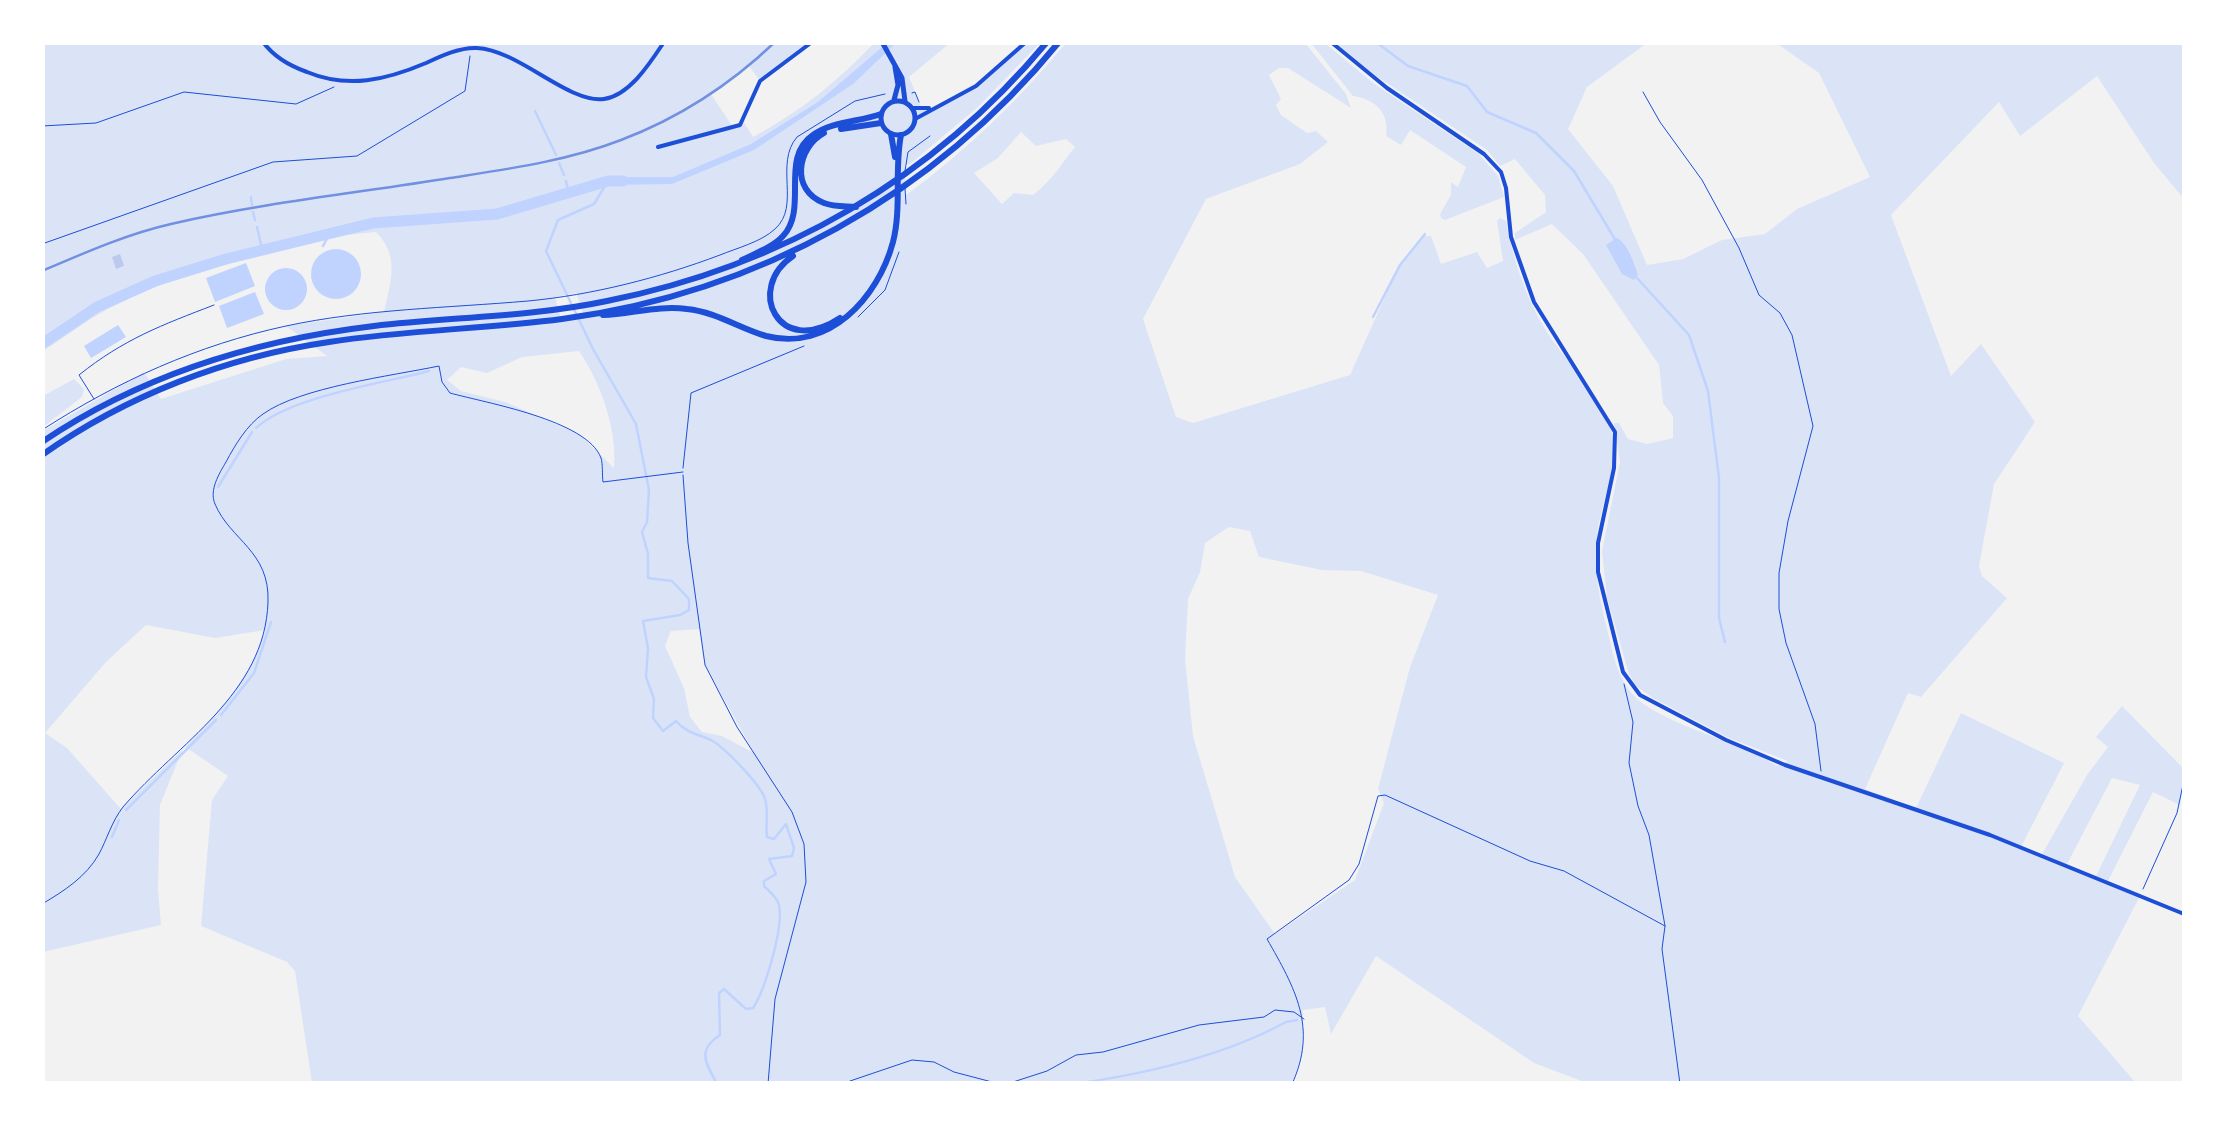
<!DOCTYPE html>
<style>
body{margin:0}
#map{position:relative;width:2227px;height:1126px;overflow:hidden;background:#f2f2f2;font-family:"Playfair Display",serif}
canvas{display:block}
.frame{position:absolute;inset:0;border:45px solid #fff;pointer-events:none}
</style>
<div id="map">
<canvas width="2227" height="1126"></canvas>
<div class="frame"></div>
</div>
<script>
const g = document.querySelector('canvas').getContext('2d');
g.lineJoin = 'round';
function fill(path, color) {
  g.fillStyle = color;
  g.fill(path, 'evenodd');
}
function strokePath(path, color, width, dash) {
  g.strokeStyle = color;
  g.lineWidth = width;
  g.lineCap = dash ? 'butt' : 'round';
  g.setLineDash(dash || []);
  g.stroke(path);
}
fill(new Path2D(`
 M42,43H812L760,81L749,66L711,94L734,129L743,121L753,137C800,112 838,81 874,43H950L909,77L922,109C964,106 996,70 1026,43H1040L978,107L910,164L905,165L906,195C966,151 1019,100 1066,43H1305L1346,94L1351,108L1288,68H1279L1269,75L1281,99L1276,105L1281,115L1307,133L1316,131L1328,142L1300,164L1206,199L1143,319L1176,417L1193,423L1350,375L1397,270L1423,236H1431L1441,264L1477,252L1487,268L1503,261L1497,221L1500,218L1506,221C1513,261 1529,307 1553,341C1573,368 1600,398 1611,430C1621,463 1601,502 1597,535C1593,567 1599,595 1606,625C1612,648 1615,671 1629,690C1653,723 1741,741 1777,766L1788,761L1729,738L1653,698L1636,686L1629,674L1607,598L1602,551L1620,462L1614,423H1619L1628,439L1647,444L1673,438V416L1663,403L1659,365L1583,254L1552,224L1515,240V233L1546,212L1545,195L1515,159L1500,166L1487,150L1369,71L1336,43H1647L1587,87L1568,129L1613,186L1647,265L1683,259L1722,240L1765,234L1797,209L1870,177L1819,73L1776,43H2184V199L2154,163L2097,76L2020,136L1999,102L1891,215L1951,376L1981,344L2035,422L1994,484L1979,566L1982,576L2007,598L1921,697L1908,693L1865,789L1916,808L1961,713L2064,763L2021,847L2041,856L2087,775L2108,747L2096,737L2122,706L2184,769L2180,805L2153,792L2108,881L2141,894L2078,1016L2136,1083H1587L1534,1063L1376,956L1331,1034L1325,1007L1303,1010L1302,1055L1292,1083H312L295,971L287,962L201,926L212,800L228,776L184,746L160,805L158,889L161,925L43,952V431L144,372L161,399L286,359L327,356L286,326L384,312C391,280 400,257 376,232C297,238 170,274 101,313C81,324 63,339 43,351ZM1021,132L1036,146L1066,139L1075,147C1058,168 1055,177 1033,195L1014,193L1002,204L974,173L998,158ZM576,293L585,318L561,319L555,297ZM579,351C601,384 617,428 614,468L579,434L505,402L461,391L447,380L461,367L487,373L522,357ZM1229,527L1250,531L1259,557L1322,570L1361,571L1438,595L1410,667L1390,743L1378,789L1384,803L1355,880L1275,934L1235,877L1193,736L1185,659L1188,599L1200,572L1205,543ZM146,625L215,638L265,630C245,701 172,757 121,809L67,748L45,733L106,662ZM699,629L705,665L754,753L722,736L702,732L690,717L684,688L665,646L671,631ZM2112,778L2140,785L2096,876L2067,864Z
 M1311,43H1325L1373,83L1479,154L1498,176L1504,197L1445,220L1441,218L1440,214L1451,195V182L1458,187L1466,167L1410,130L1401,145L1386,136C1390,114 1376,99 1353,96Z
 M74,379L84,389L82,397L43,427V396Z`), '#dbe4f7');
fill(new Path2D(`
 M887,43H896L853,84L754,150L672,184L609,185L610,177H673L751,144L818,102Z
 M1617,238C1628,244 1634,263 1638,275L1634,280L1622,274L1606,245Z
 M311 274a25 25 0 1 1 50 0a25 25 0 1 1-50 0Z
 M246,263L255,286L215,302L206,278Z
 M265 289a21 21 0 1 1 42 0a21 21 0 1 1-42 0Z
 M255,292L264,314L227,328L219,306Z
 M118,325L126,337L91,358L84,346Z`), '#bfd3fe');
strokePath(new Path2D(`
 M1376,42L1408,66L1467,86L1487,112L1536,133L1574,171L1616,241
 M535,111L556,155
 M559,163L564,175
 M566,181L569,194
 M608,181L594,204L558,220L546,251L593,349L636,424L649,490L647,522L642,532L648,554V578L672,581L689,599V610L680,615L643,621L648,648L646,677L654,699L653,718L663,731L676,721C686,733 698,734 711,740C724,747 761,785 765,799C769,812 765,824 767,837L774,839L786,824L794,848L792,856L769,859L776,874L764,881V886C770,892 777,897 779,905C784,927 765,990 753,1008L746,1009L724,989L719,993L720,1035C697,1050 705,1062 717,1084
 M251,197L252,205
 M253,212L255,220
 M257,227L262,249
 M323,246L330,233
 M1637,278L1689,335L1708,391L1719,478V618L1725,642
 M1373,317L1400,265L1425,234
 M256,428C289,397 383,383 429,371
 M218,487L252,432
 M221,715L254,673L271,622
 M126,810L216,720
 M112,837L119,820
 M1074,1084C1145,1074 1222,1057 1286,1022L1297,1020`), '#bfd3fe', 2.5);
strokePath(new Path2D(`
 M42,344L97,307L155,281L226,259L373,223L497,214L608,181H623`), '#bfd3fe', 11);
fill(new Path2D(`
 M120,254L124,266L116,269L112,257Z`), '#bdc9ec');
strokePath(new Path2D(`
 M1643,92L1660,122L1702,180L1739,248L1759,295L1780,313L1792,335L1813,426L1788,521L1779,573V609L1786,643L1815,724L1821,771
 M912,93L915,92L919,102
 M42,126L96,123L184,92L296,104L334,87
 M42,244L273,162L357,156L465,91L470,56
 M858,317L885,290L899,252
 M94,399L79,375C124,339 162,325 214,305
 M42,430C118,381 198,345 286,326C365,309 447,308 528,301C592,295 659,278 720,255C737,248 761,242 775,229C801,206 774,164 797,137L855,101L885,94
 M683,468L691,393L804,346
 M683,475L688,543L705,665L737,727L792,812L804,844L806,882L775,999L768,1084
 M1624,684L1633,722L1629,763L1638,806L1649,835L1665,926L1662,949L1680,1084
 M2143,889L2177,813L2184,780
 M42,904C64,891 86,877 99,854C107,839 112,821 123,807C178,743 265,694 268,602C270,551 230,540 215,504C209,490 219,474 226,462C235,445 247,425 263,414C301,387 391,376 439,366L442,382L450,393C486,403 587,420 601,458C603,464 602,475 603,482L683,472
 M850,1081L912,1060L934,1062L954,1072L992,1082H1013L1047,1071L1076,1055L1103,1052L1199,1025L1264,1017L1275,1010L1294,1012L1304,1019
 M1292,1084C1318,1028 1295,988 1267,939L1349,880L1359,864L1378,796L1385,795L1530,861L1564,871L1665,926`), '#1d4ed8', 1);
strokePath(new Path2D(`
 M905,171L908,152L930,136
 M905,188L906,204`), '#1d4ed8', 1);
strokePath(new Path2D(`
 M263,42C274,57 290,66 307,72C348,89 386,80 426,63C441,56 460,47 477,48C519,50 569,104 604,99C630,95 650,63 664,42
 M1331,42L1387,88L1484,154L1501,172L1506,188L1511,237L1534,302L1615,432L1614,468L1598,543V572L1623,672L1640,695L1726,740L1785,765L1990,835L2184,914
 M913,108H929
 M915,119L976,86L1026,42
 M658,147L740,125L760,81L812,42`), '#1d4ed8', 4);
strokePath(new Path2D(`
 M882,42L902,78L905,101
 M894,100L898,85L895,67
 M881 118a17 17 0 1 1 34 0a17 17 0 1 1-34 0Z`), '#1d4ed8', 5);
strokePath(new Path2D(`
 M841,129L881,123
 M824,133C797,148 790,190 824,203C834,207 846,206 856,207
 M891,134L895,157
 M793,256C745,288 778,359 840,318
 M742,260C756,253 773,247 783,236C809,208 779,158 813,135C832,121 859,122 881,114
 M603,315C631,314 659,305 687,309C716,312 739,328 766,336C829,352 878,298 893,242C902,207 894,170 901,135
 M42,442C141,375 256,340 374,326C451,317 531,317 607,301C781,266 933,179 1047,42
 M42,455C127,395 227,357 329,342C406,330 485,329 562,319C758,293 934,195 1059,42`), '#1d4ed8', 6);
strokePath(new Path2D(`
 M42,271C84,253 127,234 171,224C263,203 357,193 450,178C508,169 567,161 621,140C679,118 730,85 775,42`), '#7290e2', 2.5);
</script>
